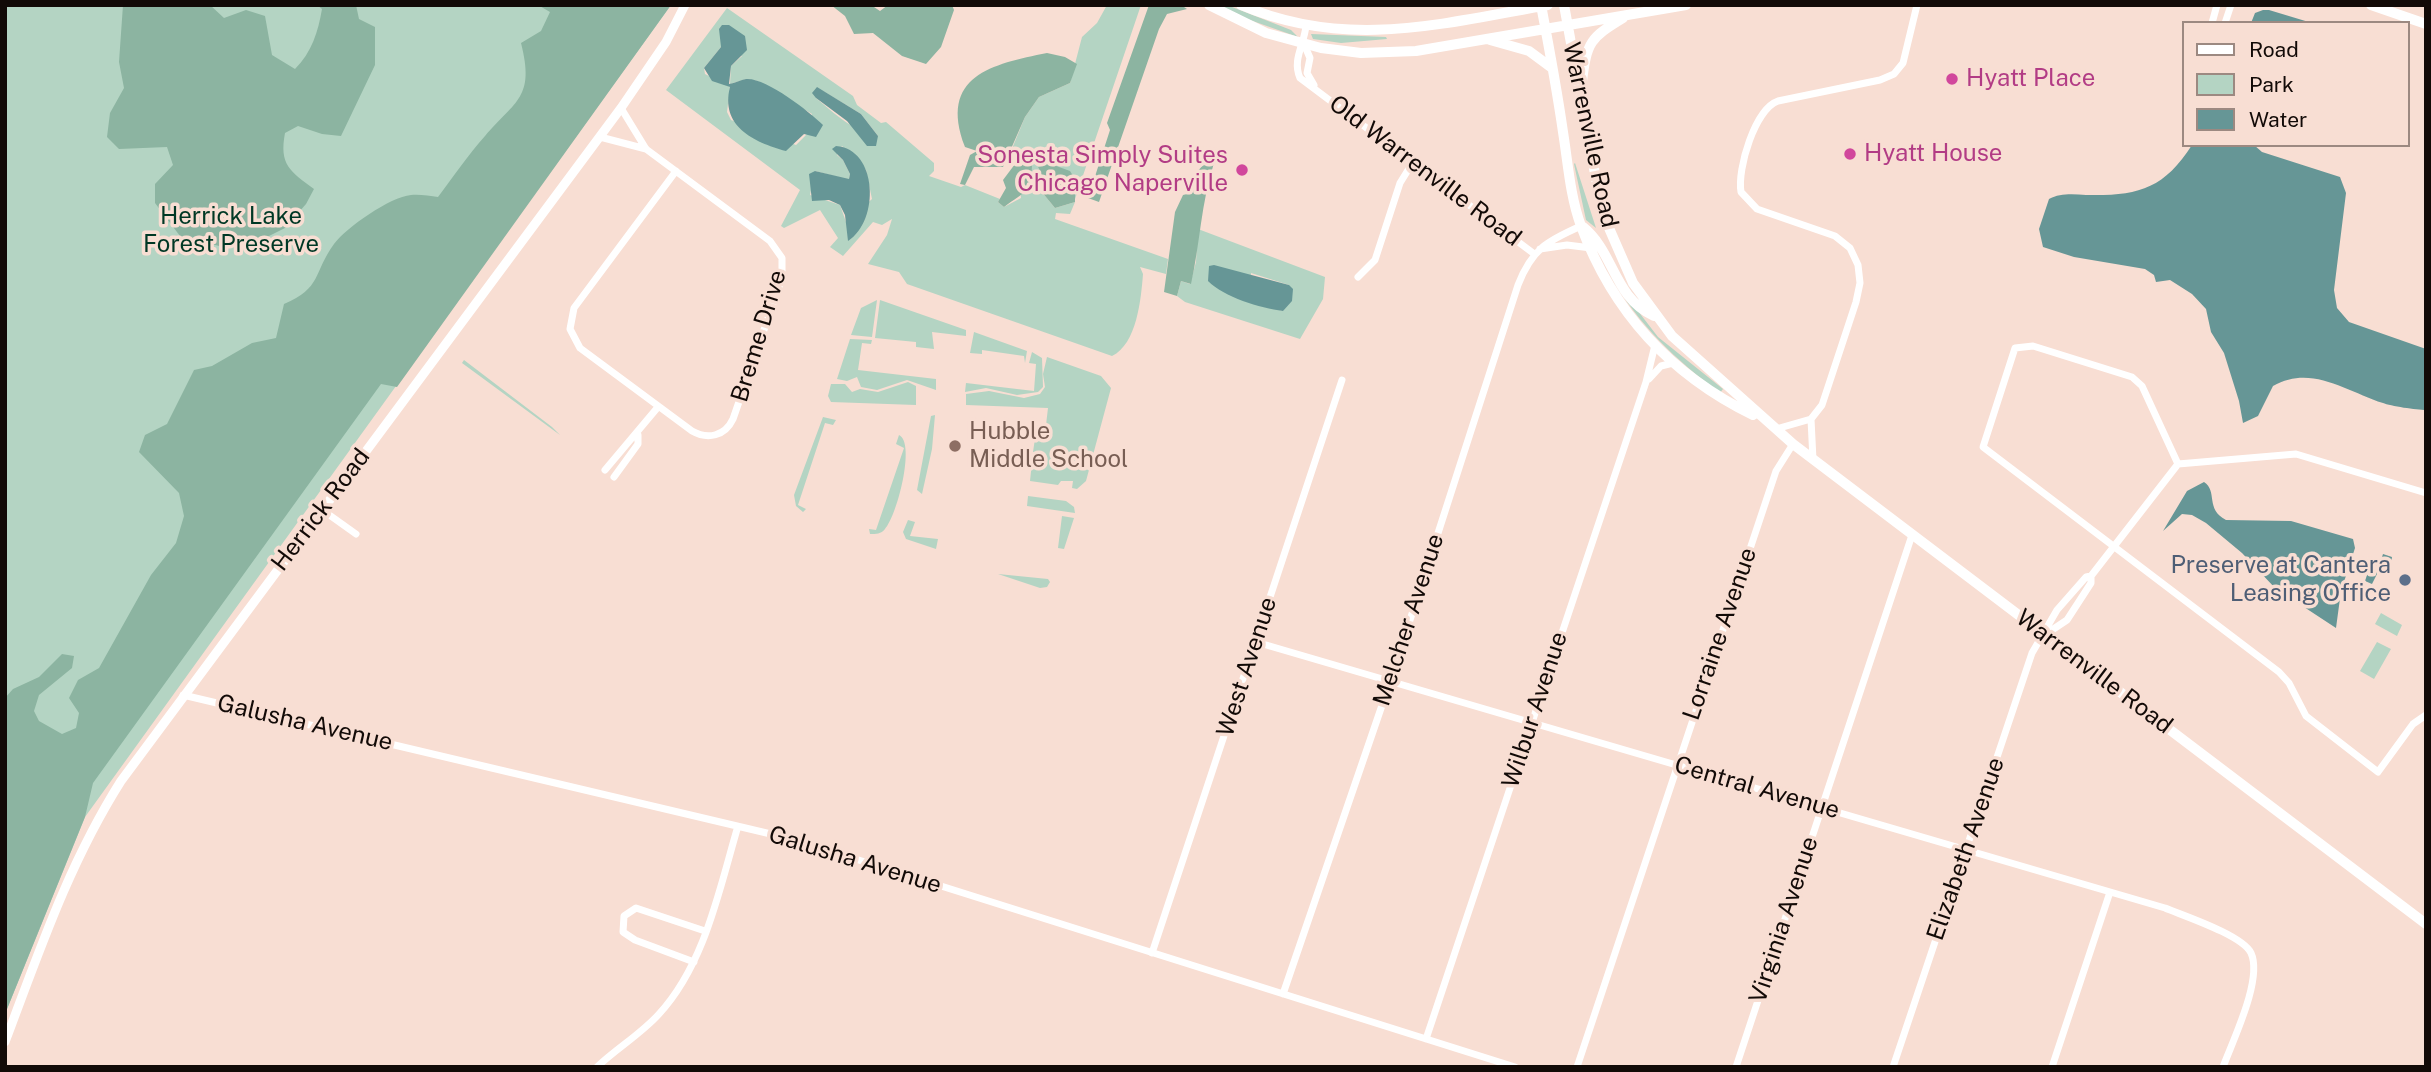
<!DOCTYPE html>
<style>
body{margin:0}
#map{position:relative;width:2431px;height:1072px;overflow:hidden;background:#f8ded3;font-family:"Public Sans",sans-serif}
canvas{display:block}
.frame{position:absolute;inset:0;border:7px solid #120a07;pointer-events:none}
.legend{position:absolute;left:2182px;top:21px;width:228px;height:126px;box-sizing:border-box;background:#f8ded3;border:2px solid #9c8981;margin:0;padding:9px 12px;list-style:none;font-size:21px;color:#120a07}
.legend li{display:flex;align-items:center;gap:14px;height:35px}
.legend b{width:35px;border:2px solid #9c8981}
</style>
<div id="map">
<canvas width="2431" height="1072"></canvas>
<div class="frame"></div>
<ul class="legend">
<li><b style="height:9px;background:#fff"></b>Road</li>
<li><b style="height:19px;background:#b4d4c3"></b>Park</li>
<li><b style="height:19px;background:#669696"></b>Water</li>
</ul>
</div>
<script>
const g = document.querySelector('canvas').getContext('2d');
g.lineJoin = 'round';
function fill(path, color) {
  g.fillStyle = color;
  g.fill(path, 'evenodd');
}
function strokePath(path, color, width, dash) {
  g.strokeStyle = color;
  g.lineWidth = width;
  g.lineCap = dash ? 'butt' : 'round';
  g.setLineDash(dash || []);
  g.stroke(path);
}
function drawText(font, color, halo, rows, align = 'center') {
  g.font = font + ' "Public Sans",sans-serif';
  g.lineWidth = 7;
  g.setLineDash([]);
  g.textBaseline = 'middle';
  g.strokeStyle = halo;
  g.fillStyle = color;
  for (const [text, x, y, turn = 0] of rows) {
    g.save();
    g.translate(x, y);
    g.rotate((+turn || 0) * Math.PI / 180);
    g.textAlign = isNaN(turn) ? turn : align;
    if (halo) g.strokeText(text, 0, 0);
    g.fillText(text, 0, 0);
    g.restore();
  }
}
fill(new Path2D(`
 M5,5H671L85,817L5,1014Z
 M1107,5H1141L1075,199V179L1038,167L1042,176L1041,191L1055,208L1075,202L1070,214L1056,213L1055,219L1168,259L1166,274L1140,267L1143,274C1141,299 1137,344 1112,356L907,284L899,272L868,264L887,235L892,219L882,225L873,222L843,256L830,247L838,238L820,210L784,228L781,226L800,190L666,90L727,8L853,96L857,105L881,123L886,122L934,163V171L929,176L961,187L965,185L1000,199L998,202L1004,207L1021,198L1018,160L1016,162L1009,156L1025,117L1039,97L1070,83L1082,37L1097,23ZM721,47L742,56L731,66L730,84L747,79L757,81L812,114L808,133L796,145L731,120L727,112L730,87L705,74L704,68ZM823,91L861,114L878,136C853,131 835,114 816,98ZM842,146L866,170L872,199L846,222L840,205L810,195L815,171L849,180L850,174L843,160L837,155Z
 M1218,5H1227L1291,30L1298,37L1247,19Z
 M1311,34L1386,37L1387,39L1341,43L1313,39Z
 M1574,164L1575,163L1596,228L1586,220Z
 M1198,229L1325,277L1323,299L1300,339L1185,302L1177,296L1181,281L1190,284L1196,262ZM1251,273L1289,285L1283,311L1250,302Z
 M1611,276L1658,337L1723,389L1720,393C1676,360 1638,325 1611,276Z
 M877,300L872,337L851,335L861,308Z
 M880,300L966,330V336L932,332L934,349L916,347V342L875,338Z
 M974,332L1027,351L1025,363L1024,356L982,350V354L970,353Z
 M850,339L872,340L871,344L862,343L858,370L936,379V390L907,380L877,390L861,387L857,377L847,381L837,379Z
 M1032,352L1042,358L1043,387L1038,392L1017,395L986,388L965,392L966,383L1034,391L1036,364L1029,363Z
 M1047,357L1101,376L1111,388L1086,481L1077,489L1072,488L1073,481H1061L1058,485L1030,481L1032,462L1039,463L1040,453L1033,452L1037,425H1046L1048,408L966,405V394L989,391L1024,398L1040,394L1045,387L1043,374Z
 M464,360L552,427L560,435L462,363Z
 M908,382L916,386V405L831,402L828,396L831,384H845L852,392L860,389L878,392Z
 M935,415L932,449L922,494L917,490L931,416Z
 M823,417L836,420L833,425L825,423L798,505L806,509L803,512L796,506L794,495Z
 M899,435C916,443 897,516 885,529C881,534 876,534 870,534L869,529L876,530L904,448L896,444Z
 M1028,496L1066,501L1074,507L1075,513L1027,506Z
 M1062,516L1074,518L1064,549L1058,548Z
 M908,520L915,522L910,536L938,539L936,549L906,539L903,532Z
 M998,574L1048,579L1050,582L1047,587L1040,588Z
 M2381,613L2402,625L2397,636L2375,624Z
 M2377,642L2391,649L2374,679L2360,671Z`), '#b4d4c3');
fill(new Path2D(`
 M123,5H210L224,18L246,10L265,16L272,55L295,69C312,52 318,32 322,9L317,5H356L359,19L375,27V65L341,136L322,134L298,126L285,133C279,165 290,171 314,189L306,204L285,228L255,243L227,248L180,236L155,203V184L173,165L167,147L119,149L107,137L110,113L124,88L119,62Z
 M538,5H671L397,387L381,384L93,783L85,817L5,1014V698L13,689L39,677L62,654L74,656L72,668L39,695L34,711L39,721L62,734L76,728L79,713L69,698L78,680L99,668L151,575L176,543L184,516L179,493L139,452L145,435L167,424L194,370L212,366L252,343L276,338L284,304C322,288 313,273 334,244C347,227 390,197 411,195C419,194 430,196 438,197C453,177 468,155 485,136C516,100 535,98 521,43L541,31L550,12Z
 M831,5H871L880,11L888,5H952L954,10L941,47L926,64L902,56L873,33L854,34L845,16Z
 M1149,5H1181L1187,9L1167,14L1159,29L1099,202L1088,198L1110,130L1107,123Z
 M1047,53L1065,57L1077,64L1070,83L1039,97L1025,117L1003,167H974L965,185L960,184L970,155L977,151L965,147C938,76 992,64 1047,53Z
 M1018,160L1032,165C1031,194 1025,191 1004,207L998,202L1006,188L1003,180Z
 M1048,163L1070,171L1075,179V202L1055,208L1041,191L1042,176L1038,167Z
 M1205,163H1214C1201,203 1200,244 1191,284L1181,281L1177,296L1164,292L1175,212L1183,195L1191,193L1197,179L1195,174Z`), '#8cb4a1');
fill(new Path2D(`
 M2263,10H2269L2312,23H2251L2255,13Z
 M722,25H729L745,36L747,50L731,66L729,84C735,83 741,80 746,79C765,77 809,111 823,125L816,137L804,134L786,151C753,142 720,126 730,87L712,81L704,68L721,47L719,29Z
 M817,87L861,114L878,136L876,146H867L847,121L816,98L812,93Z
 M2192,145H2254L2262,152L2340,177L2346,193L2334,290L2337,308L2349,322L2426,349V410C2417,410 2390,406 2383,403C2346,391 2311,364 2273,386L2258,416L2243,423L2239,401L2224,353L2211,332L2206,309L2192,294L2170,280L2156,282L2154,275L2145,269L2074,257L2043,247L2039,229L2049,199C2060,193 2073,194 2086,195C2137,196 2163,190 2192,145Z
 M836,146C878,149 880,221 848,241L845,215L840,205L829,200L812,201L809,174L815,171L849,179L850,174L843,160L832,149Z
 M1214,265L1289,285L1293,289L1292,301L1283,311C1260,308 1224,297 1208,281L1209,266Z
 M2204,482C2218,491 2205,509 2226,520L2291,521L2353,539L2355,548L2341,591L2336,628L2275,588L2242,553L2206,523L2192,515L2182,514L2163,531L2187,491Z
 M2383,554L2392,557L2391,563H2379L2380,568L2372,584L2365,581L2373,557L2381,560Z`), '#669696');
strokePath(new Path2D(`
 M2212,23L2217,5
 M2225,23L2231,5
 M1306,26C1304,45 1292,60 1300,78L1533,253
 M1304,44L1310,58L1307,73L1314,85
 M621,108L646,149L770,241L782,258V278L733,419C725,436 708,440 692,431L580,348L570,329L574,308L676,171
 M600,137L646,149
 M1540,249L1567,245L1591,248
 M1358,277L1375,260L1400,183L1413,162
 M1649,379L1661,366L1673,363
 M1811,419L1813,460
 M1776,429L1811,419L1822,405L1856,302L1860,283L1858,265L1850,248L1835,236L1757,209L1741,192C1737,169 1755,109 1778,101L1880,80L1894,74L1903,63L1917,5
 M2178,464L2142,386L2132,377L2033,346L2015,348L1983,447L2279,672L2289,683L2306,716L2378,772L2413,724L2426,715
 M605,470L658,407
 M614,477L638,444V435
 M321,509L356,534
 M2046,634L2067,620L2091,583V576
 M1256,642L2165,908C2184,916 2242,935 2251,953C2263,979 2233,1040 2223,1067
 M183,695L792,839L1515,1067
 M1152,953L1342,380
 M694,962L635,940L623,932L624,916L636,908L705,931
 M1283,994L1390,682L1518,285C1532,249 1547,241 1581,226
 M1426,1039L1646,382L1655,345
 M597,1067C617,1048 641,1034 659,1014C705,964 719,890 738,826
 M1577,1067L1776,471L1793,444
 M1736,1067L1912,535
 M1893,1067L2032,653L2057,610L2086,577L2091,576L2178,464L2296,454L2426,493
 M2052,1067L2110,892`), '#fff', 7);
strokePath(new Path2D(`
 M5,1042C39,952 69,863 121,781L621,108L666,42L685,5`), '#fff', 9);
strokePath(new Path2D(`
 M1209,5L1266,33L1321,48L1361,53L1416,51L1686,5
 M1241,5C1346,50 1440,24 1548,5
 M1541,5C1549,47 1557,90 1563,132C1568,163 1570,196 1581,226C1613,312 1671,375 1753,415
 M1564,5L1602,212L1633,283L1672,336L1793,444L2426,924
 M2371,5L2426,24
 M1490,40L1529,51L1552,68
 M1582,81C1587,42 1590,38 1623,18
 M1583,227C1615,253 1613,297 1654,316`), '#fff', 10);
for (const [x, y, r, color] of [
 [1952,79,7,"#d1479c"],
 [1850,154,7,"#d1479c"],
 [1242,170,7,"#d1479c"],
 [955,446,7,"#8d6e63"],
 [2405,580,7,"#5c6f8a"]
]) {
  const dot = new Path2D();
  dot.arc(x, y, r, 0, 2 * Math.PI);
  g.fillStyle = color;
  g.fill(dot);
  strokePath(dot, '#f8ded3', 2.5);
}
drawText('24px', '#b23c85', '#f8ded3', [
 ["Hyatt Place",1966,79],
 ["Hyatt House",1864,154],
 ["Sonesta Simply Suites",1228,156,"right"],
 ["Chicago Naperville",1228,184,"right"]
], 'left');
drawText('24px', '#120a07', '#f8ded3', [
 ["Warrenville Road",1590,135,78],
 ["Old Warrenville Road",1425,171,37],
 ["Breme Drive",759,336,-73],
 ["Herrick Road",321,510,-53],
 ["Melcher Avenue",1409,620,-72],
 ["Lorraine Avenue",1720,634,-71],
 ["West Avenue",1247,667,-72],
 ["Warrenville Road",2094,672,37],
 ["Wilbur Avenue",1535,710,-72],
 ["Galusha Avenue",305,723,13],
 ["Central Avenue",1757,788,16],
 ["Elizabeth Avenue",1966,849,-71],
 ["Galusha Avenue",855,860,17],
 ["Virginia Avenue",1784,920,-72]
]);
drawText('24px', '#003825', '#f8ded3', [
 ["Herrick Lake",231,217],
 ["Forest Preserve",231,245]
]);
drawText('24px', '#785e54', '#f8ded3', [
 ["Hubble",969,432],
 ["Middle School",969,460]
], 'left');
drawText('24px', '#4e5e75', '#f8ded3', [
 ["Preserve at Cantera",2391,566],
 ["Leasing Office",2391,594]
], 'right');
</script>
